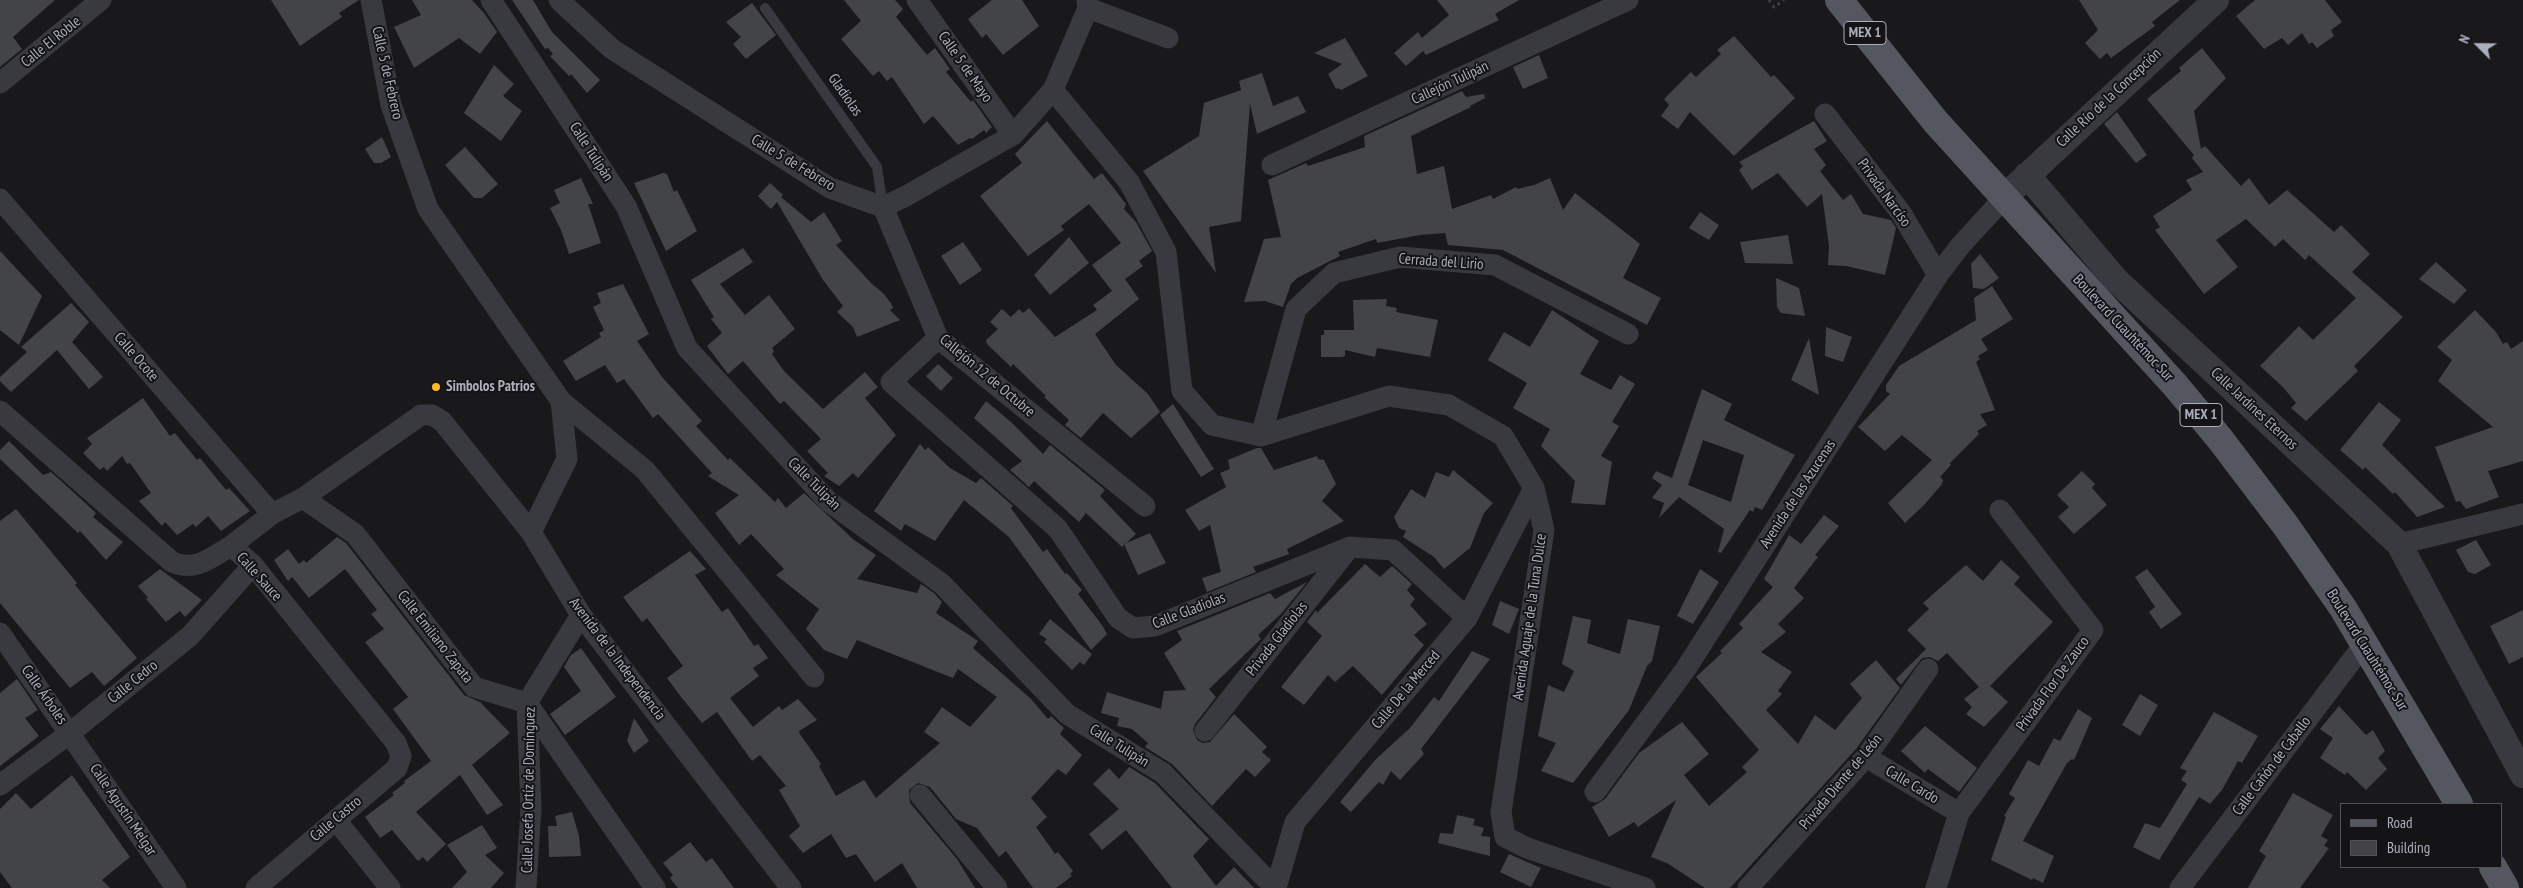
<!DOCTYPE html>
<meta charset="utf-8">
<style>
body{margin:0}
#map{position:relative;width:2523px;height:888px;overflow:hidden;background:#19191b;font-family:"PT Sans Narrow",sans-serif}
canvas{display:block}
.legend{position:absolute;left:2340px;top:803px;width:162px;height:65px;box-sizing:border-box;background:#141416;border:1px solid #505258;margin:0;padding:6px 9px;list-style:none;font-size:15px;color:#aaafbc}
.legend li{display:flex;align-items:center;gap:10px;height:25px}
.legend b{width:25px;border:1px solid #505258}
.north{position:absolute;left:2453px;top:20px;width:50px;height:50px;-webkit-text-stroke:4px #141416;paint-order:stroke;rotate:293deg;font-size:14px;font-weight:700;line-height:20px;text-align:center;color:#aaafbc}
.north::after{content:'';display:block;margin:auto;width:18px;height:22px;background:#aaafbc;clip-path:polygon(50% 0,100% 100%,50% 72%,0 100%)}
</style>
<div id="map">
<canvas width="2523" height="888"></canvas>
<ul class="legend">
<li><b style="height:6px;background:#555760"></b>Road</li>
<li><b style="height:14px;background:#434448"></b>Building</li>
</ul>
<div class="north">N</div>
</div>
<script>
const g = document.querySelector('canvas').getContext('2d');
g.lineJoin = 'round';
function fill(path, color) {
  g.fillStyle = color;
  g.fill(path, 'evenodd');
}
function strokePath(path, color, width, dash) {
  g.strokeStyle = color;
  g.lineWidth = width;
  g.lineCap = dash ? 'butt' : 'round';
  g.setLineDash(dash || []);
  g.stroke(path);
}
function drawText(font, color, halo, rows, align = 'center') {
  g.font = font + ' "PT Sans Narrow",sans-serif';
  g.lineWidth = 4;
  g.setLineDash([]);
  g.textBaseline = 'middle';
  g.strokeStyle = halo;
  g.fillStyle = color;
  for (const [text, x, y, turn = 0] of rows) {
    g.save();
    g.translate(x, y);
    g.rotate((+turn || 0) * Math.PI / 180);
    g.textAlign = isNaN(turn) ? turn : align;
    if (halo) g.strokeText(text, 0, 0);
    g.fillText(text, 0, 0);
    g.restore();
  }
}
fill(new Path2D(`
 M0,0H55L13,37L22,49L0,67Z
 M271,0H359L339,13L342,17L300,46Z
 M412,0H472L484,13L497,32L480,54L459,38L414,68L394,27L421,15Z
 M512,0H533L552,32L600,80L587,93L571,74L569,76L550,56L553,54L548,48L545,49Z
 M844,0H895L903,9L896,17L927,55L935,48L950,69L946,72L971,102L973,100L992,127L986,133L984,130L972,139L970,138L958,145L933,116L924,124L892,77L887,81L879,71L873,76L841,39L861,21Z
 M992,0H1022L1039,26L1003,55L986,34L982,38L968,19Z
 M1437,0H1519L1495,14L1499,20L1426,55L1423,51L1406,66L1394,53L1418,32L1422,38L1449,15Z
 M2079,0H2180L2152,22L2155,26L2111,58L2107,53L2100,59L2085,43L2098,30Z
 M2255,0H2325L2342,22L2331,30L2334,36L2317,48L2312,42L2309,44L2302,33L2288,45L2282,38L2264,49L2236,16Z
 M752,3L776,35L746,59L733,44L741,37L726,22Z
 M1734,36L1771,77L1774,75L1795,98L1734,156L1690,112L1678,129L1661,116L1669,105L1664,99L1691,72L1696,77L1721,54L1717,50Z
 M1345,38L1368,76L1341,90L1338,88L1336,89L1328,74L1342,64L1314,53Z
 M2202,48L2226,78L2194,111L2201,149L2205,146L2241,186L2249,178L2269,205L2287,190L2334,232L2341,225L2370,254L2352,272L2403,317L2354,366L2358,371L2306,421L2291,408L2296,403L2283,387L2260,366L2299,326L2313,340L2356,298L2309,255L2305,260L2283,239L2275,247L2246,219L2216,240L2238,267L2204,294L2155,230L2160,227L2153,216L2192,190L2186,180L2203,172L2192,158L2194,155L2147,99L2181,71L2179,68Z
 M1539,55L1548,78L1523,89L1513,67Z
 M494,65L514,84L503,96L522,111L501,141L464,113Z
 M1262,73L1273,106L1298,96L1306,112L1257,134L1250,104L1241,221L1209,227L1216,273L1143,171L1199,136L1204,103L1241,90L1239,81Z
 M1462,91L1466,97L1484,94L1485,98L1470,106L1471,107L1411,136L1417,174L1444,166L1452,209L1491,195L1493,199L1516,187L1517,189L1534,185L1550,178L1563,210L1575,193L1640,244L1623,278L1661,298L1647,325L1503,250L1448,245L1445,233L1420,235L1377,243L1376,239L1338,252L1340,256L1297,278L1291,284L1283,307L1265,301L1244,302L1264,239L1281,237L1268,180L1306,163L1308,166L1365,147L1364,136Z
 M2117,112L2147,155L2136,163L2104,124Z
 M1047,121L1094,179L1102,173L1126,204L1124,209L1136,222L1152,251L1139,261L1143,266L1125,279L1139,299L1095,334L1116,365L1148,394L1160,412L1131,438L1103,413L1081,438L1065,425L1069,420L1044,397L1046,396L1013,364L1011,367L987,344L986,340L998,329L990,322L1002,309L1011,317L1019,309L1023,313L1029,308L1055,337L1097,310L1093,305L1112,291L1092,265L1121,243L1089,204L1061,226L1064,230L1028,256L980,196L1022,163L1015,154Z
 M1814,121L1827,141L1814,149L1826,165L1820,171L1843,200L1851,194L1863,214L1891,220L1896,228L1885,275L1846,266L1828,265L1829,246L1822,194L1807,207L1778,173L1752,190L1739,170L1743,166L1739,162Z
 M382,137L391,157L381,163H374L365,149Z
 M465,147L498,184L482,198H474L445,165Z
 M663,173L667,174L674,192L677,190L697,231L666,251L634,183Z
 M581,178L593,204H588L601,243L569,254L561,230L550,208L560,203L554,190Z
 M770,183L783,195L781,197L811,222L824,212L842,241L836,245L872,284L883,293L891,303L893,308L890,310L900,320L857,337L853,327L837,312L843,306L823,280L777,202L771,209L758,196Z
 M1700,212L1719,225L1709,240L1689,228Z
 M1788,235L1793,264L1745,263L1740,242Z
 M1069,237L1089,263L1050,295L1034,275Z
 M963,242L982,270L960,285L941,256Z
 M743,248L753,262L720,284L745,315L769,295L795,329L772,348L774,351L772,354L784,371L823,409L865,372L878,387L865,398L896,435L858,478L853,473L839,486L824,476L828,473L807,451L821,439L784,401L780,404L743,361L728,374L707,346L722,333L711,319L714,317L691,280Z
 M0,251L42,296L19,345L0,330Z
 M1980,254L1999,278L1984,289L1973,288L1971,264Z
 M2436,262L2467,290L2454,304L2419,279Z
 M1776,278L1799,288L1805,316L1781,313L1777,307Z
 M623,284L649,334L637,341L662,377L702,421L696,426L728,460L730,458L775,502L778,498L786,508L804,493L854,540L876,555L857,579L917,593L921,584L934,593L942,602L936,613L978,641L973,648L1031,699L1048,719L1051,716L1064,728L1060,734L1082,755L1066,775L1058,769L1031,798L1047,817L1036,827L1055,854L1058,852L1073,871L1070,874L1072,876L1056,888H1033L1006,851L999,857L977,828L956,819L930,787L918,783L909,790L910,803L957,859L975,888H917L902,863L875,882L856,854L846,858L831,834L803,853L789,836L800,826L779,790L786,786L760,755L752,761L717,712L702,723L678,693L667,678L683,666L647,618L642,622L623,597L690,551L706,569L695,575L722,612L728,608L754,646L758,644L768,658L753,668L759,676L730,698L753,727L779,706L782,710L798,699L817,720L799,731L800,734L821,764L819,766L836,796L864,780L876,798L940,743L924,732L942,707L970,727L997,697L958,669L953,678L857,640L847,659L824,650L806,629L819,609L776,575L784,569L751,534L739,545L715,513L739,495L708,476L712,473L658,414L653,418L624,379L617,383L605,365L576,381L563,361L601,337L599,333L604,330L593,307L601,303L597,293Z
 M1992,286L2013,319L1981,339L1988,350L1978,356L1980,359L1976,362L1995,410L1980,414L1987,425L1977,431L1979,434L1950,463L1951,465L1940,477L1943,480L1942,484L1925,504L1905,523L1888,503L1932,460L1902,435L1885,451L1858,427L1890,394L1886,391V385L1899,366L1976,320L1974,298Z
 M1387,299L1386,306L1397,308L1396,312L1438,320L1430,357L1377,348L1375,357L1345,350V356L1342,357H1321V335H1324V330H1354L1353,300Z
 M71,303L89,322L72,342L103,377L89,389L57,350L11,392L0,381V377L27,352L21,347Z
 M1552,310L1599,341L1580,374L1611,390L1620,375L1635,384L1612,422L1619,426L1601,456L1612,462L1605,505L1571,503L1575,481L1541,446L1550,429L1513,408L1527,383L1488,360L1504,332L1530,347Z
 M2475,310L2496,332L2503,344L2507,342L2511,349L2523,341V461L2488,471L2499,497L2466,509L2460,501L2456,502L2435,447L2493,427L2438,381L2452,360L2437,347Z
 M1826,327L1852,337L1843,362L1825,356Z
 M1809,338L1819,395L1791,380Z
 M938,364L953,378L941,391L926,376Z
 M1702,389L1732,404L1724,420L1795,455L1762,510L1755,507L1753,512L1750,510L1721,553L1718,552L1724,529L1679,497L1659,518L1664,503L1652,498L1662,485L1652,478L1656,471L1672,478ZM1703,440L1744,455L1731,502L1688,485Z
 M143,398L170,436L175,433L197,460L200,458L226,490L229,488L250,511L221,531L208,516L196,527L193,524L177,535L165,522L162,526L139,501L151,493L130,463L127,464L122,456L107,471L104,467L100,470L83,453L92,444L87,438Z
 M986,401L1011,422L1043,454L1050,445L1105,490L1100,496L1136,534L1122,547L1086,513L1079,522L1034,481L1029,487L1010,470L1022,461L974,418Z
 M2379,402L2401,420L2382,445L2445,507L2417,517L2395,492L2393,494L2365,467L2363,470L2340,450Z
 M1173,404L1214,469L1201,477L1160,415Z
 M9,441L43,475L51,472L60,480L96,513L93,517L123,542L106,560L80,531L78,533L0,459V450Z
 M920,444L925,450L928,447L950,468L976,483L981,478L1013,506L1011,508L1043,552L1047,549L1065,574L1067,573L1082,590L1078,594L1102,625L1107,634L1091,650L1009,537L964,500L935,541L905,524L901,531L874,511Z
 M1257,448H1261L1274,470L1317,456L1318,459L1324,460L1336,484L1322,501L1344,521L1287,549L1289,554L1253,567L1256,572L1207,592L1202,578L1221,572L1210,525L1199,531L1185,510L1226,487L1220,473L1230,469L1228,460Z
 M1453,470L1493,503L1484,513L1470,548L1444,569L1434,557L1403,537L1406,531L1399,528L1394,517L1411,489L1425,498L1436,472L1449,477Z
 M2082,471L2095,484L2092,488L2107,505L2074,534L2058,517L2069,507L2057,495Z
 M16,509L77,583L75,585L137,658L104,686L92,672L70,688L0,603V521Z
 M1824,515L1839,526L1815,555L1818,557L1794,588L1804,598L1778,624L1786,632L1761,652L1792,672L1778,691L1782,694L1766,710L1798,744L1815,715L1835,730L1862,698L1850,684L1876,660L1900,688L1856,749L1741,876L1730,888H1705L1667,863L1651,857L1676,800L1638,827L1634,822L1609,837L1592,807L1605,799L1639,753L1682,722L1709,754L1684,775L1709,806L1747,772L1742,767L1759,750L1696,677L1722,653L1720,651L1743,628L1739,624L1773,587L1764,579L1789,535L1801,544Z
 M1150,533L1166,563L1138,575L1124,544Z
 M337,537L346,543L464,695L480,702L510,733L472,765L503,805L487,815L460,775L416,812L446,844L427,862L423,857L418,861L392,830L380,838L365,817L394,795L392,793L405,783L404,781L431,761L393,709L408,697L365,642L384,629L371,614L377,610L345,569L309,598L292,577L288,581L274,560L288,549L299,564L304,560L306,563Z
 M2476,540L2491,565L2475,574L2468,572L2456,550Z
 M2001,560L2020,577L2014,584L2053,622L1990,686L2008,702L1984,727L1966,714L1972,707L1964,699L1979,687L1947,653L1938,661L1930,657L1922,658L1901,685L1896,679L1926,649L1907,630L1929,609L1923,603L1966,565L1983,581Z
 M1365,564L1380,577L1392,566L1412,584L1407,590L1415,599L1410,605L1427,624L1414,635L1424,645L1382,695L1353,666L1335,682L1328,675L1304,705L1281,687L1322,636L1307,622L1316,610L1317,613Z
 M160,569L202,600L185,617L180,611L166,622L146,599L148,598L138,586Z
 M1700,569L1719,582L1693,624L1677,616Z
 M2147,569L2182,614L2161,629L2149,612L2155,607L2135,577Z
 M1307,582L1281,614L1258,635L1261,639L1209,689L1216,697L1195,724L1193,730L1197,740L1203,743L1210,742L1234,714L1267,747L1262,752L1271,760L1255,777L1246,769L1212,806L1172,764L1145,747L1148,743L1132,729L1117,726L1119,718L1101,713L1107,692L1161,709L1164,691L1186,690L1164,653L1182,640L1177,631L1270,593L1275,599Z
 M1500,601L1519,609L1509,634L1492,625Z
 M2523,610V657L2509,664L2490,626Z
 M1573,616L1591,620L1587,643L1620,654L1628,619L1660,626L1652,661L1647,666L1629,710L1573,783L1541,771L1556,743L1538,736L1548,685L1564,692L1574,671L1562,664Z
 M1050,619L1092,654L1084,665L1080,662L1072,670L1044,642L1047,639L1039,634Z
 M581,648L616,697L565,735L550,714L581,691L564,667L571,655Z
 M1472,651L1490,659L1421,749L1424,754L1400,780L1391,771L1383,785L1379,782L1351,812L1340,802L1375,760L1410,728L1434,697L1439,701Z
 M17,679L38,710L25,718L39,736L0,766V693Z
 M2140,694L2158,705L2140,736L2122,725Z
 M2339,706L2366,735L2373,730L2385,751L2378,758L2387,769L2366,790L2347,772L2345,775L2320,758L2333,738L2320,729Z
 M2078,709L2092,718L2074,760L2072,759L2067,763L2023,841L2054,856L2043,883L2033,878L2032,880L1991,860L2006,817L2004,816L2015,798L2009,794L2028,760L2039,766L2054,738L2060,741Z
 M2214,712L2258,736L2242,763L2238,761L2222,790L2210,804L2199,797L2159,860L2133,847L2145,823L2160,828L2187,784L2181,780L2187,771L2180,768Z
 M634,718L649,741L634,753L627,741Z
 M1925,726L1977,768L1959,792L1928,769L1925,773L1901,751Z
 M1129,767L1155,783L1209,839L1193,856L1216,886L1234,867L1254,888H1172L1126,830L1102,850L1089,834L1119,809L1093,784L1109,768L1119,779Z
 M72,775L130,857L102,880L110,888H12L0,872V809L16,793L31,809Z
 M2293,793L2333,815L2321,836L2328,840L2324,846L2329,848L2300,888H2248L2266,856L2259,851Z
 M572,812L579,836L581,856L549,857L548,826H557L555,816Z
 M1457,815L1475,819L1473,825L1484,828L1481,836L1490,837V856L1438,843L1440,833L1453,834Z
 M482,825L497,848L485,855L504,873L491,888H452L467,872L447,845Z
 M690,842L706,862L712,858L734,888H678L670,878L673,875L663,863Z
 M1509,854L1541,868L1531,887L1500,872Z`), '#434448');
strokePath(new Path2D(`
 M1769,0L1774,7L1784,0`), '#3f4247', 3, [2.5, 4]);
strokePath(new Path2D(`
 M765,8L877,167L883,207`), '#393a40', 10);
strokePath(new Path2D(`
 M371,0L391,105L428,209L561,401L645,470L814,677
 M491,0L626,206L687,348L828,501L942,584L1067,714L1163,773L1275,888
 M559,0L612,49L830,188L883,207L906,196L1013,135L1053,90L1088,8L1087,0
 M917,0L1013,135
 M1088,8L1168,38
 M0,83L101,0
 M1053,90L1129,182L1166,252L1182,391L1212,425L1261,436L1389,396L1449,405L1503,436L1534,488L1544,530L1501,812L1505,837L1527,848L1645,888
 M1825,114L1901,213L1938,275
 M1272,165L1628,0
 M0,199L272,514
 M883,207L938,338L1145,506
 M938,338L891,382L1058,529L1118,618L1133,628L1155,626L1350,547L1393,550L1467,618
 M0,411L172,562C196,572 210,558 231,546L253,565L396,743L401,756L397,768L256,888
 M1261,436L1296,309L1334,273L1400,257L1495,265L1628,334
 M303,498L355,534L474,687L527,703L655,888
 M531,532L567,459L561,401
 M2399,544L2523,514
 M231,546L272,514L303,498L421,415H432L442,421L531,532L581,615L791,888
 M0,633L176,888
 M1205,731L1349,548
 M1866,757L1959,813
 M0,785L70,733L190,636L253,565
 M1595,792L1685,670L1938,275L1960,246L2004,198
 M920,795L997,888
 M336,820L390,888
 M526,888L531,808L527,703L581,615
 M1276,888L1295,822L1467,618L1534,488
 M1748,888L1866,757L1928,669
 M1936,888L1959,813L2093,630L2000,510
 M2180,888L2365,643`), '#393a40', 21);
strokePath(new Path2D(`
 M2027,175L2116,280L2399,544L2523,775
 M2015,187L2216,0`), '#393a40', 26);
strokePath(new Path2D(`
 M1839,0L1935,121L2175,385L2220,439L2286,526L2343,608L2459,804
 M2493,867L2505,888`), '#555760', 28);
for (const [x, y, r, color] of [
 [436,387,5,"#feb82e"]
]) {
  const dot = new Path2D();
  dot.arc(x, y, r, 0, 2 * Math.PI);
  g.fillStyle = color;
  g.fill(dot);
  strokePath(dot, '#141416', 2);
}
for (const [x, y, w] of [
 [1865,33,42],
 [2201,415,42]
]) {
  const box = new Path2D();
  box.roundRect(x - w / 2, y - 11.5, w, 23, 4);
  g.fillStyle = '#141416';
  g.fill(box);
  strokePath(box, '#aaafbc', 1);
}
drawText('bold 14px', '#aaafbc', null, [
 ["MEX 1",1865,33],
 ["MEX 1",2201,415]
]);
drawText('15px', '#aaafbc', '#141416', [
 ["Calle El Roble",51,42,-39],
 ["Calle 5 de Mayo",965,67,55],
 ["Calle 5 de Febrero",387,73,77],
 ["Callejón Tulipán",1450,83,-25],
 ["Gladiolas",845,95,55],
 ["Calle Río de la Concepción",2109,98,-43],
 ["Calle Tulipán",591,152,57],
 ["Calle 5 de Febrero",793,163,31],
 ["Privada Narcíso",1884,193,54],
 ["Cerrada del Lirio",1441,262,4],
 ["Boulevard Cuauhtémoc Sur",2123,328,47],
 ["Calle Ocote",136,357,49],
 ["Callejón 12 de Octubre",987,376,40],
 ["Calle Jardines Eternos",2254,409,43],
 ["Calle Tulipán",814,484,45],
 ["Avenida de las Azucenas",1798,494,-57],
 ["Calle Sauce",259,577,48],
 ["Calle Gladiolas",1189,611,-21],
 ["Avenida Aguaje de la Tuna Dulce",1530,617,-82],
 ["Calle Emiliano Zapata",435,637,52],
 ["Privada Gladiolas",1277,639,-52],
 ["Boulevard Cuauhtémoc Sur",2367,650,58],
 ["Avenida de la Independencia",617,659,53],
 ["Calle Cedro",133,682,-39],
 ["Privada Flor De Zauco",2053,684,-54],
 ["Calle De la Merced",1406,690,-50],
 ["Calle Árboles",44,695,55],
 ["Calle Tulipán",1119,746,32],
 ["Calle Cañón de Caballo",2272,766,-53],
 ["Privada Diente de León",1841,782,-50],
 ["Calle Cardo",1912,785,31],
 ["Calle Josefa Ortíz de Domínguez",529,790,-89],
 ["Calle Agustín Melgar",123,810,56],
 ["Calle Castro",336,819,-40]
]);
drawText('bold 15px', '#aaafbc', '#141416', [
 ["Simbolos Patrios",446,387]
], 'left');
</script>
